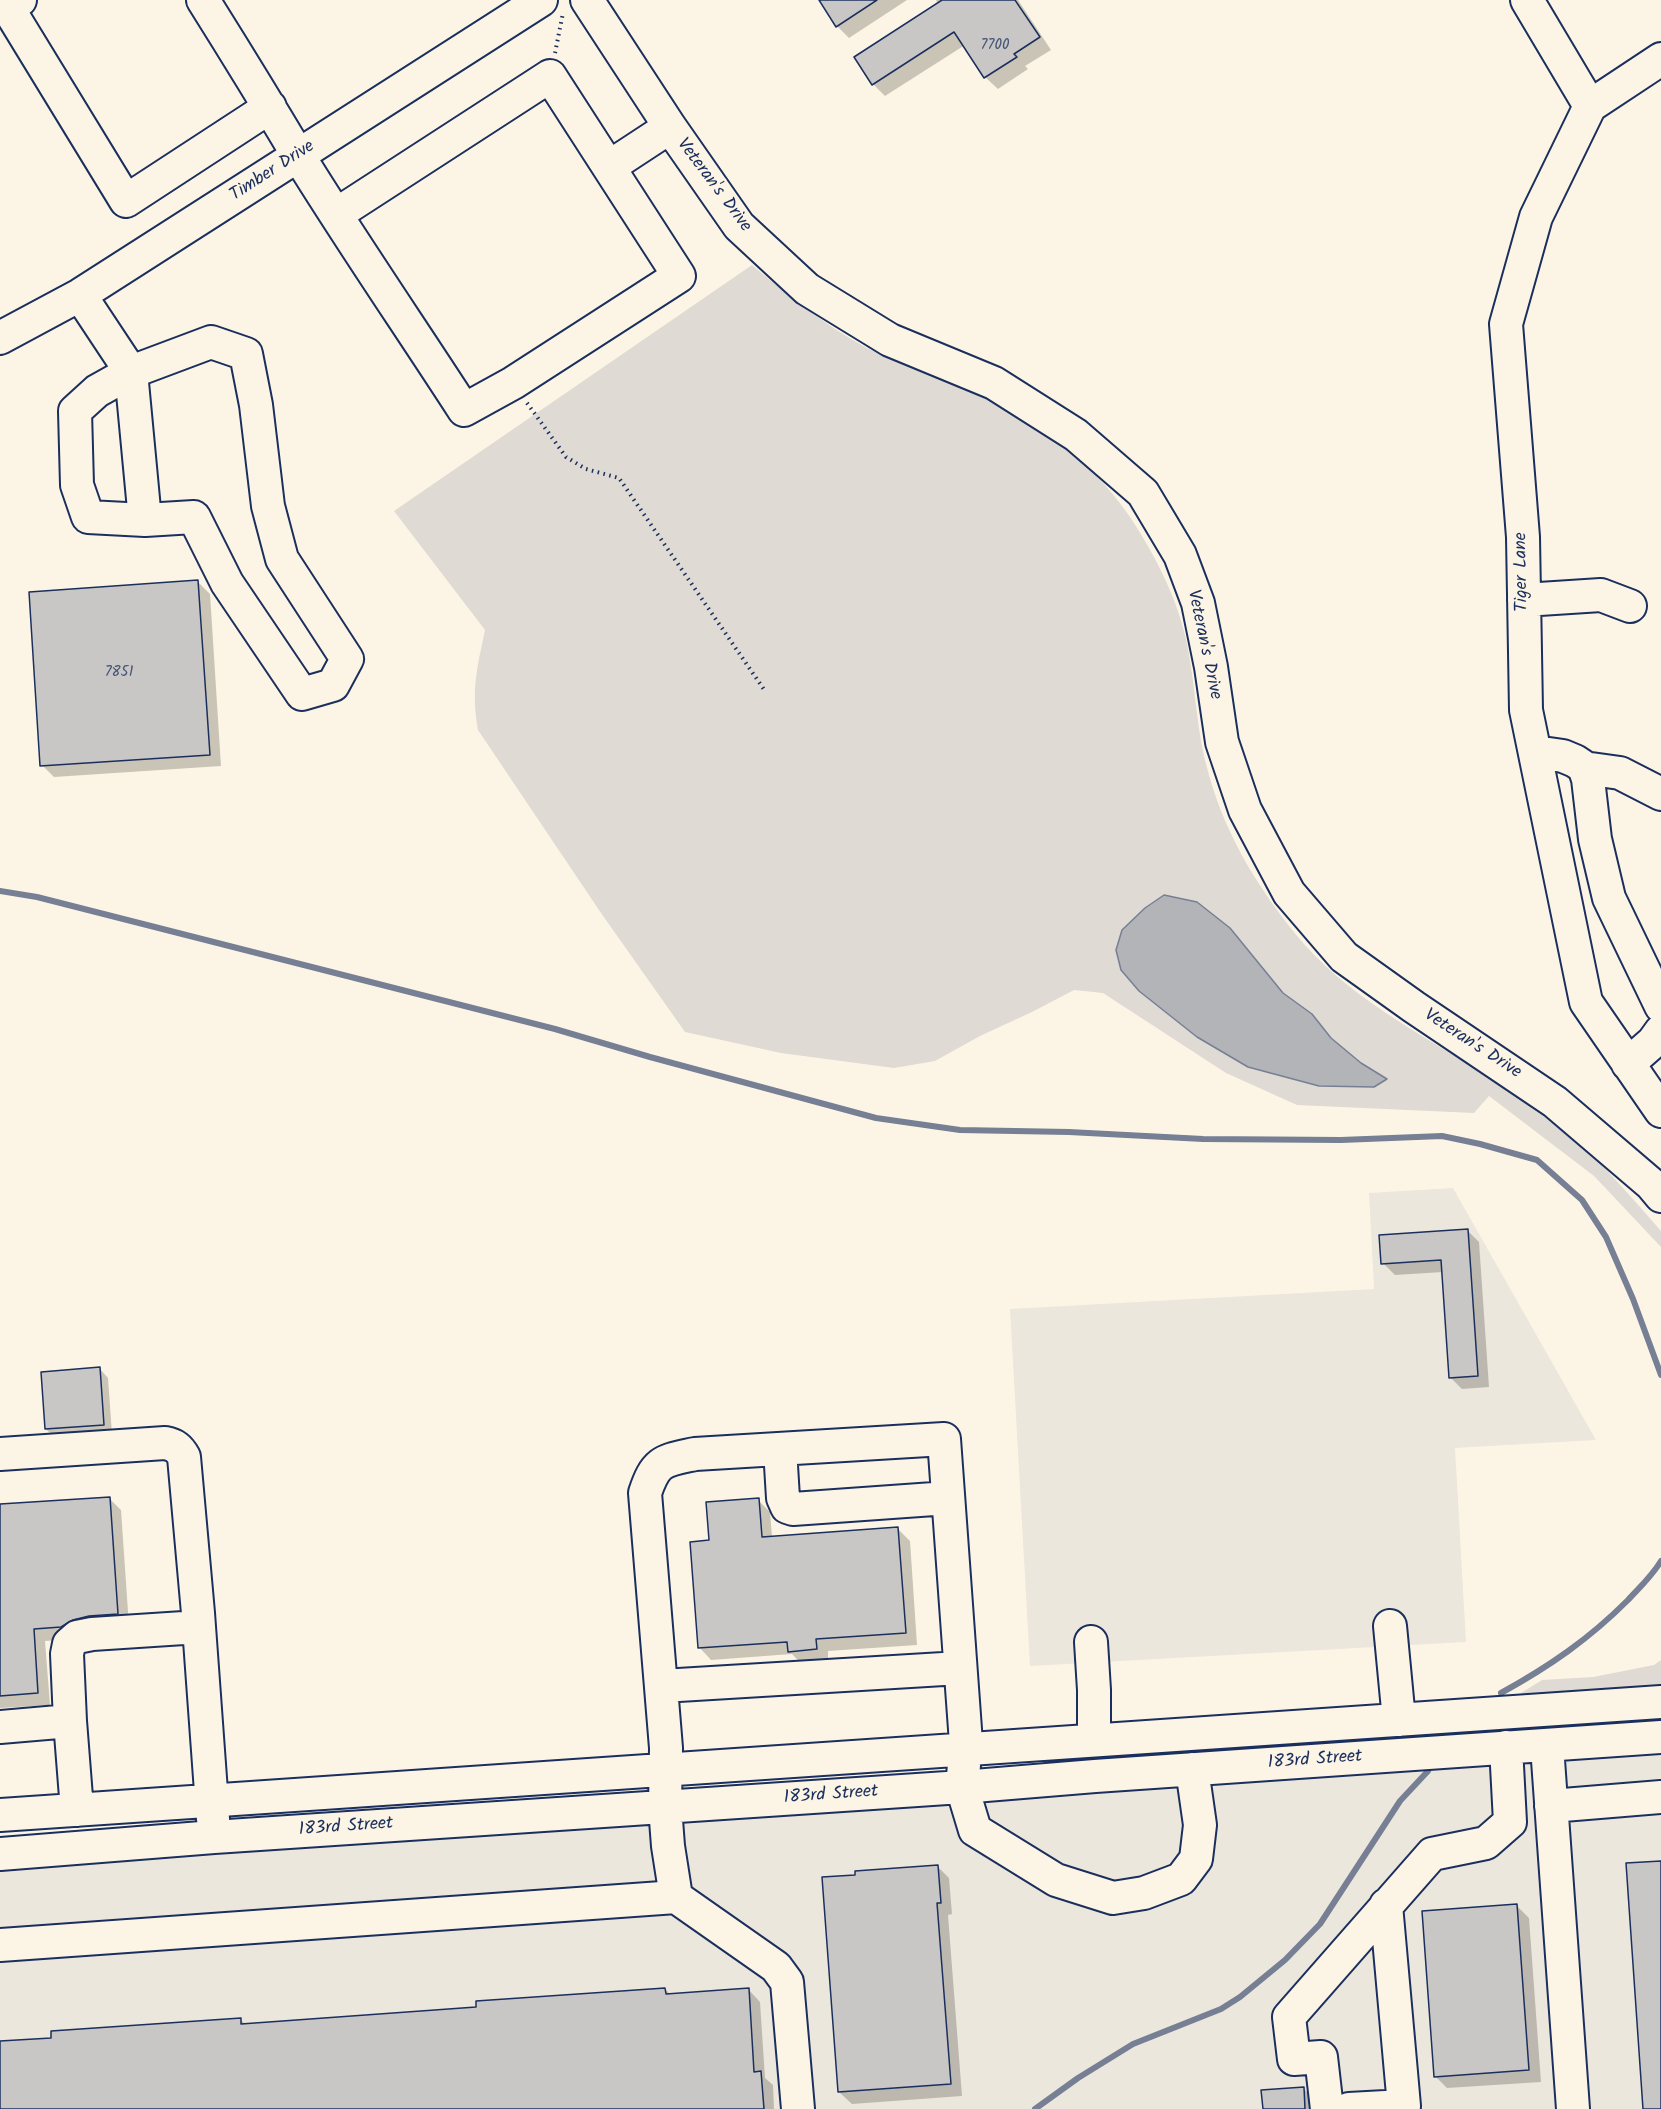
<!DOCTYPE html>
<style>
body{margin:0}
canvas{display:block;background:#fcf5e5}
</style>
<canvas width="1661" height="2109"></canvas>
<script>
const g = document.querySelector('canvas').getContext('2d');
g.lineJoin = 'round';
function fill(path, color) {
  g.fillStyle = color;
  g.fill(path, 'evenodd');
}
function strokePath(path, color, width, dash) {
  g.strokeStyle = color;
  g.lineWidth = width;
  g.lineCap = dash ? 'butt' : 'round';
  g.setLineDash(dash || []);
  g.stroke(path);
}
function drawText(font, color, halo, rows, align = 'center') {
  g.font = font + ' Kalam,sans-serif';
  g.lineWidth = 4.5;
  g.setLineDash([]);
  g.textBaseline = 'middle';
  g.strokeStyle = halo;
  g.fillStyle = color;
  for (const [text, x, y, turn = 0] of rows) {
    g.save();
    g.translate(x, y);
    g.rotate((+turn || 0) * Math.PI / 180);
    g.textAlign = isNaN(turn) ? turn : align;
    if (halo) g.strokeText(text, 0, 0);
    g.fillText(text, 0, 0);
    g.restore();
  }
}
fill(new Path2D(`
 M1453,1188L1596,1440L1455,1448L1466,1642L1030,1666L1010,1309L1374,1289L1369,1193Z
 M1661,1729V2109H0V1843Z`), '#ece7dc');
fill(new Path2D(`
 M752,265C788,295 823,324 865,347C892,361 921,369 949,381C1019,409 1087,453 1130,517C1155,555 1178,599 1187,644C1196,687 1196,732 1209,775C1226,837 1262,895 1304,944C1356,1003 1431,1039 1496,1082C1513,1094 1530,1107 1547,1119C1558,1127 1570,1135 1580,1144C1609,1171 1635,1201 1661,1231V1247L1594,1176L1489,1096L1474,1113L1297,1105L1226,1073L1103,993L1074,990L1034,1011L980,1036L935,1061L894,1068L781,1053L685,1032L601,913L478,730C471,689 477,669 485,630L394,511Z
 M1661,1660V1687L1513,1698L1542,1680L1593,1677L1654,1665Z`), '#dfdbd4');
const water = new Path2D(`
 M1164,895L1197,902L1230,928L1283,993L1312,1014L1331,1038L1361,1063L1387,1079L1374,1087L1319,1086L1248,1067L1197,1037L1139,991L1121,970L1116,950L1122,930L1145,908Z`);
fill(water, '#b2b4b8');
strokePath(water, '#767f94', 1.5);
fill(new Path2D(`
 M820,0H907L849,38L837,26Z
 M936,0H1018L1051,50L1025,66L1028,69L998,89L985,77L965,45L885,96L873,84L938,4Z
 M198,582L210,594L221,766L54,777L42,765Z
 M1467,1230L1479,1242L1489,1387L1462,1389L1450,1377L1443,1272L1395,1275L1383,1263Z
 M100,1369L108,1378L112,1434L55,1438L46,1429Z
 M109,1498L121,1510L129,1626L74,1639L45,1641L50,1705L0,1708V1506Z
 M758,1500L770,1512L772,1537L898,1529L910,1541L917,1645L828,1651V1661L801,1663L792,1654L711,1660L699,1647L711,1542Z
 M937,1866L949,1878L952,1914L948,1915L962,2096L852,2104L839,2092Z
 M1517,1906L1529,1918L1541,2082L1447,2088L1435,2076Z
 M665,1989L671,1995L748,1989L760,2002L765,2078L773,2085L774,2109H0V2043L53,2039L240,2019L246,2025L477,2009Z
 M1303,2088L1312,2097L1313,2109H1264Z`), '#0003');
strokePath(new Path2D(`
 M0,891L37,897L555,1029L650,1057L876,1118L960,1130L1069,1132L1203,1139L1341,1140L1442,1136L1480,1144L1537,1160L1582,1200L1606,1237L1633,1299L1661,1375
 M1501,1693C1550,1666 1589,1639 1628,1600C1640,1587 1652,1576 1661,1561
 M1035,2109L1078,2078L1133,2044L1221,2009L1240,1997L1285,1960L1320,1924L1400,1801L1428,1771`), '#767f94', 6);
const building = new Path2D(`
 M819,0H877L836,27Z
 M942,0H1015L1040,37L1014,54L1017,57L984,78L954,32L872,85L854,57Z
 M198,580L210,755L40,766L29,592Z
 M1468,1229L1478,1376L1449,1378L1441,1260L1381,1264L1379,1235Z
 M100,1367L104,1425L45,1429L41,1372Z
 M110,1497L118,1614L89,1616L73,1620L61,1627L34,1629L38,1693L0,1696V1504Z
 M759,1498L762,1537L898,1527L906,1633L816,1639L817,1649L788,1652L787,1642L698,1648L690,1542L709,1540L706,1502Z
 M1661,1861V2109H1643L1626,1863Z
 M938,1865L941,1903H937L951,2084L838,2092L822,1877L855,1875V1871Z
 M1517,1904L1529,2070L1434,2077L1422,1911Z
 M665,1988L666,1994L749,1988L754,2072L761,2071L764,2109H0V2041L51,2038V2031L241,2018V2024L476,2007V2001Z
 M1304,2087L1305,2109H1263L1261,2090Z`);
fill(building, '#c8c7c6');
strokePath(building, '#1b2f5e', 1.5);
const minor = new Path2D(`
 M20,0L8,8L126,201L270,107
 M203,0C235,51 267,103 298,155C351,241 409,325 464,410L513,383L679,276L550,76L337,214
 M587,0L670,127L739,226L807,289L890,340L994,383L1076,435L1143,493L1180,555L1198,603L1211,667L1222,742L1245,810L1289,893L1344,957L1414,1007L1555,1102L1651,1184L1661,1196
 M1527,0L1590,106
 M1661,59L1590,106L1536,217L1506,324L1523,537L1526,710L1586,1002L1661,1111
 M609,167L670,127
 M80,295L131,372L145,520L194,517L227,583L302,694L333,685L347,659L282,559L268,506L256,405L246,354L211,342L131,372L97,391L75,411L77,485L88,517L145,520
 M0,338L80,295L541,0
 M1524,600L1601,595L1630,606
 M1535,752L1563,756L1575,761L1584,767L1588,779L1595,839L1609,898L1661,1006
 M1584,768L1620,773L1661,794
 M1628,1064L1653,1042L1661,1031
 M780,1449L783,1498L787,1507L793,1509L948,1498
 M0,1454L165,1443C175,1445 179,1448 184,1457L198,1613L213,1819
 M1390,1626L1399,1720
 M1091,1642L1094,1690V1740
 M662,1686L960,1668
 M70,1721L67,1654L69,1644L77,1637L92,1634L199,1627
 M0,1727L70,1721L77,1810
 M1547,1746L1573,2109
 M1551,1806L1661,1797
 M0,1815L1661,1702
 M0,1854L214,1837L962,1787L1095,1776L1661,1737
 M0,1945L676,1897
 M798,2109L787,1982L776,1967L676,1897L668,1846L665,1807L666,1748L645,1493C656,1460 663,1461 695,1454L944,1439L966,1743L962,1787L975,1830L1056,1880L1113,1898L1144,1893L1181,1879L1196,1859L1200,1825L1192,1769
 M1327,2109L1321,2057L1294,2059L1289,2017L1432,1854L1486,1843L1510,1822L1506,1747
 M1349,2109L1404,2106L1386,1905`);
strokePath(minor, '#1b2f5e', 36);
strokePath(new Path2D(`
 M555,53L563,13
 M527,403L566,457L586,469L619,478L765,691`), '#1b2f5e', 4, [1.5, 4.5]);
strokePath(minor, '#fcf5e5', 32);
drawText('15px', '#465578', null, [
 ["7700",995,46],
 ["7851",119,673]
]);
drawText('18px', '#1b2f5e', '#fcf5e5', [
 ["Timber Drive",273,172,-33],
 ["Veteran's Drive",713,186,53],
 ["Tiger Lane",1523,572,-91],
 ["Veteran's Drive",1203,645,78],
 ["Veteran's Drive",1472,1045,33],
 ["183rd Street",1315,1761,-4],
 ["183rd Street",831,1796,-4],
 ["183rd Street",346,1828,-4]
]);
</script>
